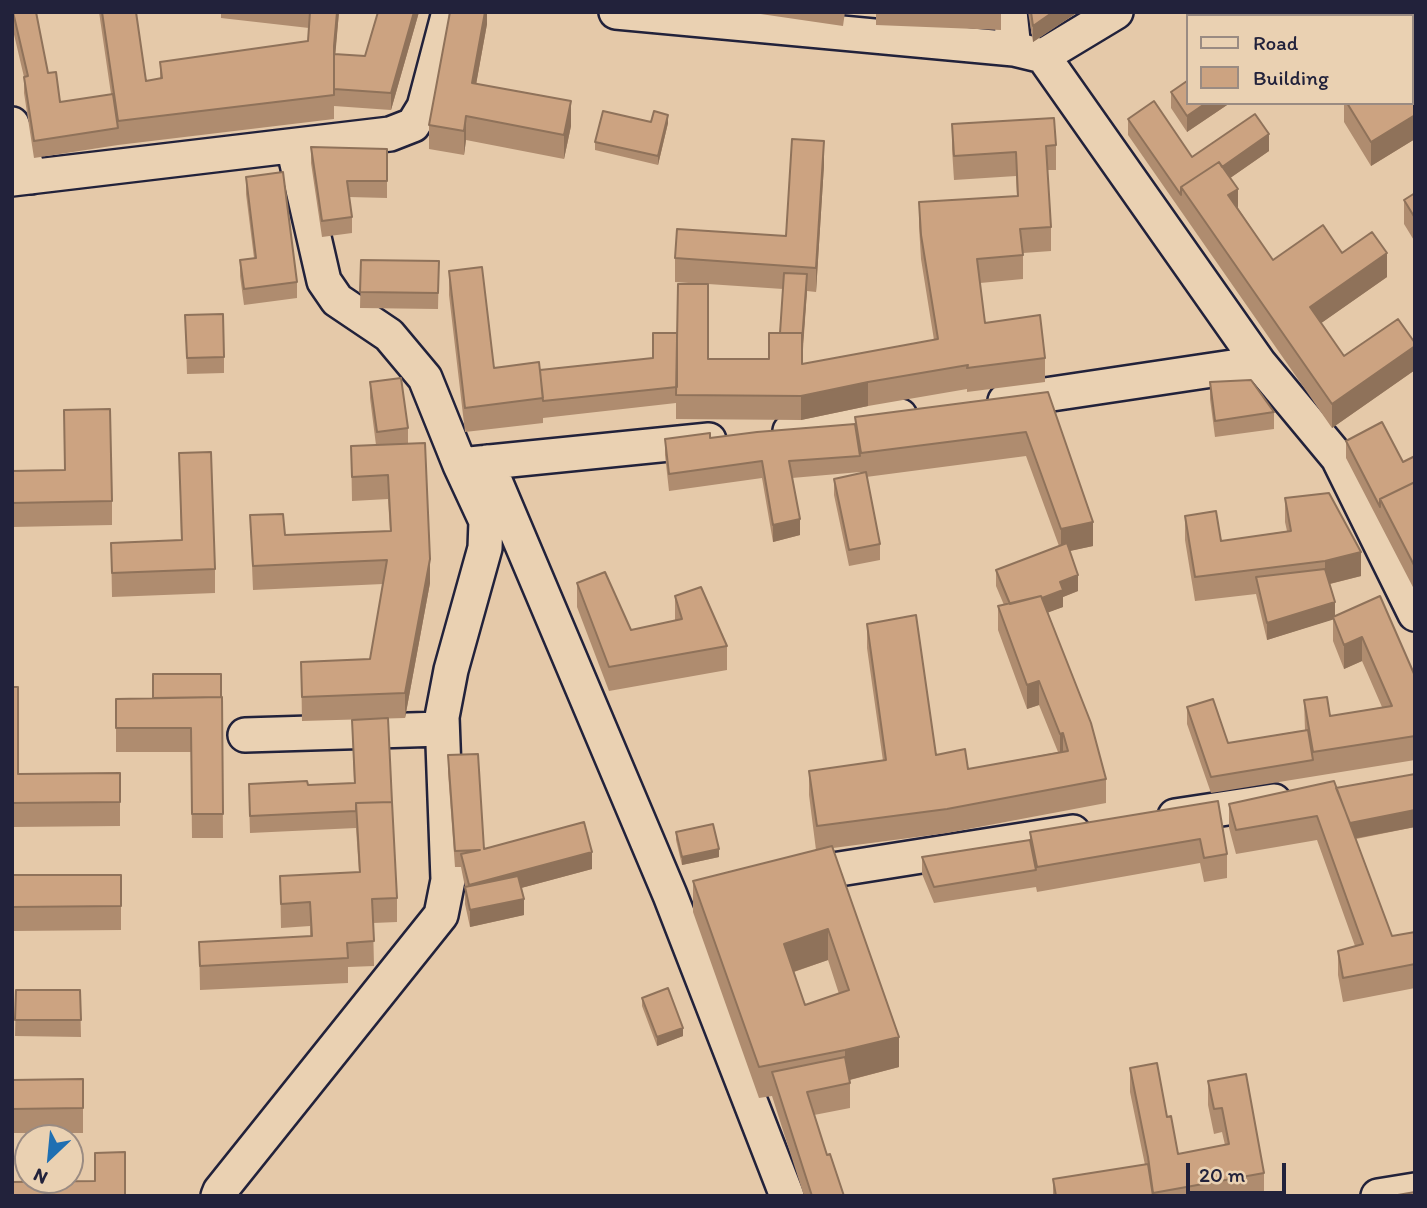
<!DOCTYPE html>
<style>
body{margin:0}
#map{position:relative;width:1427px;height:1208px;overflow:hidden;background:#e5c9a9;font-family:Itim,sans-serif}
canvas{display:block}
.frame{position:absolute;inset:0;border:14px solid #22223b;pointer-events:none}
.legend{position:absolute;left:1186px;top:14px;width:228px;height:91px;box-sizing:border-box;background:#ead1b2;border:2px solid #9a8b82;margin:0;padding:9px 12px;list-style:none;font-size:21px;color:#22223b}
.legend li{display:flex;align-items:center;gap:14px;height:35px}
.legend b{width:35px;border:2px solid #9a8b82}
.north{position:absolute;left:14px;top:1124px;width:70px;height:70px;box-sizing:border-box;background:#ead1b2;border:2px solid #9a8b82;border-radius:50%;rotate:206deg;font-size:19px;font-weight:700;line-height:28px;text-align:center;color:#22223b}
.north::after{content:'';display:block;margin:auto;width:24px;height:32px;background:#1f6fb2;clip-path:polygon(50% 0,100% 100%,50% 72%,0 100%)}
.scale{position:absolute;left:1186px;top:1163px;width:100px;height:32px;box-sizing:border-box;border:4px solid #22223b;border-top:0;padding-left:9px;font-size:21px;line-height:24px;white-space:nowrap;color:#22223b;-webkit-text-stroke:5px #ead1b2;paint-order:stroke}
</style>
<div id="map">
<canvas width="1427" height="1208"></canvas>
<div class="frame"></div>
<ul class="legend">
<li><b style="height:9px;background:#ead1b2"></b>Road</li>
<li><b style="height:19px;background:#cca381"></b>Building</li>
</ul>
<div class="north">N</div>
<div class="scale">20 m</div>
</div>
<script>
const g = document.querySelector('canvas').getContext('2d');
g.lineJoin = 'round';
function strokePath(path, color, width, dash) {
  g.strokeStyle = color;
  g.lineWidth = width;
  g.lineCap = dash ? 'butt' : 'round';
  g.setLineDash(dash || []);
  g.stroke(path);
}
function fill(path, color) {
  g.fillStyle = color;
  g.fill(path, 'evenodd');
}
const minor = new Path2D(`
 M616,12L1014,49L1043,56L1259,363L1338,458L1415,614
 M1010,12L1014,49
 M1043,56L1116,12
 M12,124L31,177
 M293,146L324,281L337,300L389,335L425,378L460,465L709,440
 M12,179L390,134L413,125L424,107L449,12
 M1005,401L1259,363
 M790,431L900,416
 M487,462L670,895L787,1196
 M245,735L442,729
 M1175,816L1274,801
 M795,876L1073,832
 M218,1196L220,1191L441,915L448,880L442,717L451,670L485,548L486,521L460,465
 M1378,1196L1415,1190`);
strokePath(minor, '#22223b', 38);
strokePath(minor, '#ead1b2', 33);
fill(new Path2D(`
 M12,12H36L48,73L60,102L111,94L99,12H136L146,81L160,79V62L308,41L309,28L221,18V12H339L335,54L365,56L378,12H419L391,110L334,106V119L118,145L34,158L24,93V77L12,26Z
 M487,12V24L476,84L571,126L564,159L466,140L464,155L429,149V125Z
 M747,12H845L843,26Z
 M876,12H1001V30L876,25Z
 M1028,12H1078L1033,42Z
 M1415,13V139L1371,166L1344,122V103H1411V16Z
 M1171,92L1187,103H1230L1187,132L1171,108Z
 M1128,119L1192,157L1269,151L1230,178L1238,208L1273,260L1342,253L1387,277L1321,323L1344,356L1415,343V370L1332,428L1128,135Z
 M651,122L668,123L658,165L595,150V142Z
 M952,124L1056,145V170H1047L1051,227V251L1023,253V279L980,283L985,323L1045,358V382L967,392V389L868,406L801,420L676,419V403L543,418V423L465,432L449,295V271L494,368L540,370L653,358L677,333L702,284L675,282V258L786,236L824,165L816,292L807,291L802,364L934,340L921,259L919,226V202L1017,196L1016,176L954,180L952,149ZM708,284L783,289L780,333L769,359H708Z
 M311,147L387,149V198L349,197L352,217V233L322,237L311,163Z
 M246,177L297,282V298L244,305L240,276V260L254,258L246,194Z
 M1415,193V242L1404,224V200Z
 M361,260L439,261L438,309L360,308Z
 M185,315L224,357V373L187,374Z
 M370,382L408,428V443L430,583L405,718L302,721L301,662L370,659L383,584L253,590L250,515L285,535L390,531L388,499L352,501L351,446L376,445L370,398Z
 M1210,382L1274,412V429L1215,437L1210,399Z
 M1048,392L1093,546L1069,551L1078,591L1063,597V607L1048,612L1106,779V803L947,833L833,848L899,1067L850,1080V1108L814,1115L827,1155L844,1196H804L772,1096L759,1098L693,912V881L816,850L809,795V771L883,761L867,648V624L936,755L968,769L1058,752L1039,705L1027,709L998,630V606L1004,605L996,586V570L1059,546L1026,456L866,477L880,544V560L849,566L834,495V479L861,473L860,472L792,478L800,535L773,542L762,478L669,491L665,455V439L710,438L855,424V417ZM828,960L839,994L805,1005L794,972Z
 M1346,441L1403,462L1415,456V591L1346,458Z
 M179,453L215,569V593L112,597L111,543L181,540Z
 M12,471L112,501V525L12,527Z
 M1285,498L1361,576L1330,584L1335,616L1415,676V760L1211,793L1187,724V707L1228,743L1305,730L1304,700L1330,716L1382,707L1362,661L1344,669L1333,641V619L1267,640L1256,594L1195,601L1185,540V516L1221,541L1287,531L1285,522Z
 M577,583L631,630L675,621V596L727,646V670L609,691L577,607Z
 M12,687L18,774L120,773V826L12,827Z
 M222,697L223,838H192L191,752H116V699Z
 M352,720L397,898V922L373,923L374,966L348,967V983L200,990L199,942L310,936V926L281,928L280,876L359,872L356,828L250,833L249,801V784L308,785L354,783Z
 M448,755L484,849L592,869L521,888L524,915L470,927L465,904V887L461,867H455L448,772Z
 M1415,774V827L1356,839L1392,936L1415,932V988L1343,1002L1338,975V951L1355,946L1317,840L1236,854L1229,828V804L1336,788Z
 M1218,801L1227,854V878L1204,882L1200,863L1037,892L1036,887L934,903L922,874V857L1030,840V832Z
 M676,832L719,857L682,865L676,840Z
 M12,875H121V930L12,931Z
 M16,990H80L81,1037L15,1036Z
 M642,998L683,1036L657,1046L642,1006Z
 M1130,1068L1167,1117L1178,1154L1225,1145L1222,1132L1214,1134L1208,1105V1081L1264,1173V1196L1053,1195V1179L1145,1165L1130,1092Z
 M83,1079V1133H12V1080Z`), '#af8c6f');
fill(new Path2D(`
 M337,12H339L334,70V46Z
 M414,12H419L391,110V93Z
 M485,12H487V24L472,107V83Z
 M1053,12H1078L1033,42V26Z
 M571,101V126L564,159V135Z
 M1206,103H1230L1187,132V116Z
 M668,115V123L658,165V156Z
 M1415,115V139L1371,166V142Z
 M466,116V140L464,155V131Z
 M1269,134V151L1193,204L1185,192Z
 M824,141V165L816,292V268Z
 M1238,189V213L1228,195Z
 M1387,253V277L1310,331V307Z
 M807,274V291L802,357V333Z
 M1415,346V370L1332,428V404Z
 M868,382V406L801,420V396Z
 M800,519V535L773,542V525Z
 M1093,522V546L1061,553V529Z
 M1361,552V576L1325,585V561Z
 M430,559V583L405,718V693Z
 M1078,575V591L1063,597V607L1012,626L1060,582Z
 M1335,602V619L1267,640V623Z
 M1362,637V661L1344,669V645Z
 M1039,681V705L1027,709V685Z
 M1063,733V757L1060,759V734Z
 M1415,810V827L1347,840V824Z
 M719,849V857L682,865V857Z
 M592,852V869L469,902V885Z
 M524,899V915L470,927V910Z
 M828,929V960L784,975V944Z
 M683,1028V1036L657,1046V1037Z
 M899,1037V1067L845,1081V1050Z`), '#8f725a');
const building = new Path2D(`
 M13,12H36L48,73L56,72L60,102L113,94L118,128L34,141L24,77L28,76Z
 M102,12H136L146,81L162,78L160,62L308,41L310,12H337L334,46V95L118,121Z
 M378,12H414L391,93L334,89V54L365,56Z
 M450,12H485L472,83L571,101L564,135L466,116L464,131L429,125Z
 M1031,12H1053L1033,26Z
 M1415,13V68L1411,62V16H1409Z
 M1415,76V115L1371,142L1347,103H1411V79Z
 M1187,81V103H1206L1187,116L1171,92Z
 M1154,101L1192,157L1255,114L1269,134L1222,167L1219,162L1181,187V195L1128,119Z
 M603,111L651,122L654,111L668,115L658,156L595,142Z
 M1054,118L1056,145L1046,146L1051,227L1020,229L1023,255L977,259L985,323L1040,315L1045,358L967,368L968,365L868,382L801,396L676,395L678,284H708V359H769V333H802V364L938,339L921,235L919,202L1018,196L1016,152L954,156L952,124Z
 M792,139L824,141L816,268L675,258L677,229L786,236Z
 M311,147L387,149V181H347L352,217L322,221Z
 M1219,162L1238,189L1228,195L1273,260L1323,225L1342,253L1372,232L1387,253L1310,307L1344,356L1398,319L1415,343V346L1332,404L1181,187Z
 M283,172L297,282L244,289L240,260L256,258L246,177Z
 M1415,193V218L1404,200Z
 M361,260L439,261L438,293L360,292Z
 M482,267L494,368L539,362L543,398L465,408L449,271Z
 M784,273L807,274L802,341V333H780Z
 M223,314L224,357L187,358L185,315Z
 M653,333H677V387L543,401L540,370L653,358Z
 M401,378L408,428L377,432L370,382Z
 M1251,380L1274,412L1215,421L1210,382Z
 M1048,392L1093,522L1061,529L1026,432L861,453L855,417Z
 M110,409L112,501L12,503V471L65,470L64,410Z
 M1382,422L1403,462L1415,456V482L1380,499V507L1346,441Z
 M855,424L860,456L789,461L800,519L773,525L762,461L669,474L665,439L710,433V438L757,432Z
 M425,443L430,559L405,693L302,697L301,662L370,659L387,560L253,566L250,515L283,514L285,535L391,531L388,475L352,477L351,446Z
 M211,452L215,569L112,573L111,543L182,540L179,453Z
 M866,472L880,544L849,550L834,479Z
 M1415,482V567L1380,499Z
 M1329,493L1361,552L1325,561L1195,577L1185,516L1216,511L1221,541L1291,531L1285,498Z
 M1067,543L1078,575L1060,582L1063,590L1042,598L1041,596L1010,604L996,570Z
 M1325,569L1335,602L1267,623L1256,577Z
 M605,572L631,630L682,619L675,596L701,587L727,646L609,667L577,583Z
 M1041,596L1091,723L1106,779L947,809L817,826L809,771L886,760L867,624L916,615L936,755L965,749L968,769L1068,751L1063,733L1060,734L1039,681L1027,685L998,606Z
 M1380,596L1415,676V736L1313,752L1304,700L1327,697L1330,716L1392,706L1362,637L1344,645L1333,617Z
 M153,674H221V697L153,698Z
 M12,687H18V774L120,773V802L12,803Z
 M222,697L223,814H192L191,728H116V699Z
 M1213,699L1228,743L1308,730L1313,760L1211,777L1187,707Z
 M388,718L392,802L356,803V811L250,816L249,784L307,781L308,785L355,783L352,720Z
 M478,754L484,849L584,822L592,852L469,885L461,854L480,850L455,851L448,755Z
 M1415,774V810L1350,823L1336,788Z
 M1334,781L1392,936L1415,932V964L1343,978L1338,951L1363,944L1317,816L1236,830L1229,804Z
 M1218,801L1227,854L1204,858L1200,839L1037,867L1030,832Z
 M392,802L397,898L372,899L374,941L347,943L348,958L200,966L199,942L312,936L310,902L281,904L280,876L360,872L356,803Z
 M713,824L719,849L682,857L676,832Z
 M1030,840L1036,870L934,887L922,857Z
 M832,846L899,1037L845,1050L759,1067L693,881ZM828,929L849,990L805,1005L784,944Z
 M12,875H121V906L12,907Z
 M518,876L524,899L470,910L465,887Z
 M668,988L683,1028L657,1037L642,998Z
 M16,990H80L81,1020H15Z
 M845,1057L850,1083L807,1092L827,1155L830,1154L844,1196H812L772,1072Z
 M1157,1063L1167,1117L1171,1116L1178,1154L1229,1144L1222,1108L1214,1109L1208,1081L1246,1074L1264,1173L1153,1193L1148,1157L1130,1068Z
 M83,1079V1108L12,1109V1080Z
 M125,1152V1196H12V1182L95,1181V1153Z
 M1148,1164L1153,1196H1056L1053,1179Z
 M1415,1192V1196H1392Z`);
fill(building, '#cca381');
strokePath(building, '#8f725a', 2);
</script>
